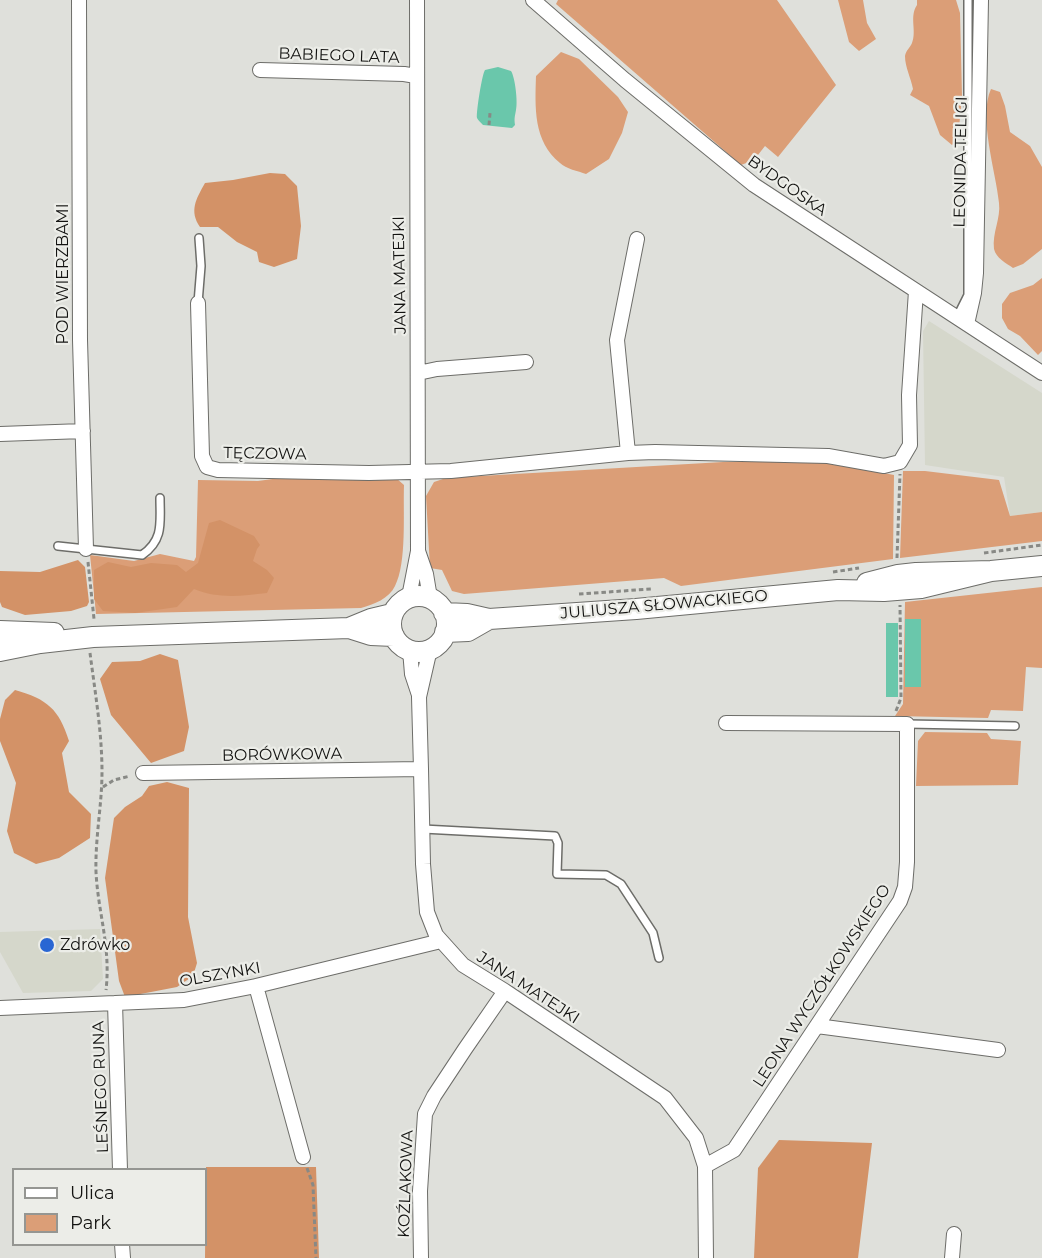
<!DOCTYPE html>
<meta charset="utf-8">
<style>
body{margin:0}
#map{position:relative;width:1042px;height:1258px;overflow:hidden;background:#dfe0db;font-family:Montserrat,sans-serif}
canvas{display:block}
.legend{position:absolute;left:12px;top:1168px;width:195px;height:78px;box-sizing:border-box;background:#ecede8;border:2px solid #959692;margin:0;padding:8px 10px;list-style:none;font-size:18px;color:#131311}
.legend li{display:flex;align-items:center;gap:12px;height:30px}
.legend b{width:30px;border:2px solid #959692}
</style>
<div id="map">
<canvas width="1042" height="1258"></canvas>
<ul class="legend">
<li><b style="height:8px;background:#fff"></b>Ulica</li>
<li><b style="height:16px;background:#db9e77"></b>Park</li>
</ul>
</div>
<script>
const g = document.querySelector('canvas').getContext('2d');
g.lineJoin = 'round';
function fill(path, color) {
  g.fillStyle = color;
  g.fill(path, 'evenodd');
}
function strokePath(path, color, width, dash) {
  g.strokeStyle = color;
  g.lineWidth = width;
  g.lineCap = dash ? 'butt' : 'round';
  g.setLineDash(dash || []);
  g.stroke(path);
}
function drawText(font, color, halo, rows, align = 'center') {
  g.font = font + ' Montserrat,sans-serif';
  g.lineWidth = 4.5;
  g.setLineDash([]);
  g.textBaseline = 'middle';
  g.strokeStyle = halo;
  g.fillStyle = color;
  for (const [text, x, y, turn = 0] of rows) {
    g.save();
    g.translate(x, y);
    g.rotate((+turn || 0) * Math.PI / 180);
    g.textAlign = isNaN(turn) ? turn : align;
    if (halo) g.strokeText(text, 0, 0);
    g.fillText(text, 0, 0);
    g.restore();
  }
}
fill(new Path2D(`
 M929,321L1042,393V512L1010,516L1004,477L925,465L923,331Z
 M100,929L103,979L91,991L23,993L0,952V932Z`), '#d5d7cb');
fill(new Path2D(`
 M558,0H777L836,85L778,157L765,146L754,160L741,165L556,4Z
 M838,0H863L867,23L876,39L859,51L849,42Z
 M917,0H956L960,13L962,96L958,139L952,145L940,135L929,106L910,95L913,89C911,78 905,67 905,56C906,50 910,48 912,43C917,30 909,17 917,5Z
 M561,52L579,59L618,97L628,112L622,133L609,159L586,174C578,171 566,169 560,163C533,141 535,107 536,76Z
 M991,89L1000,92L1005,106L1010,132L1030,146L1042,167V249L1023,264L1013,268C1006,263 996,258 994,249C992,233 1001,218 999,203C996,172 978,117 991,89Z
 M1042,278V351L1038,355L1020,336L1008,329L1002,318V304L1010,293L1033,285Z
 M723,462H828L894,475L893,559L681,586L664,578L464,594L452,591L442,570L430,568L426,496L434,482L446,478Z
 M903,471H925L999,480L1010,516L1042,512V541L900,558Z
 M294,476L396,478L404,485C403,512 407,563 395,586C389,599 374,604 361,608L96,614L90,555L134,561L160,554L194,561L196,557L198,480L258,481Z
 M1042,587V668L1026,667L1023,711L991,710L988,718L895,716L903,704L905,602Z
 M925,732L987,733L991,739L1021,741L1018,785L916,786L918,741Z`), '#db9e77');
fill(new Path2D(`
 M270,173L285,174L297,186L301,226L297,259L274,267L259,262L257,252L237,242L218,227H200C189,211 196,199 205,183L233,180Z
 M220,520L254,536L260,545L257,549L253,561L267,570L274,578L267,593C241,596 218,599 194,589L177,607L135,613L103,611L94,599V570L108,562L131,567L151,563L177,565L186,572L198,563L209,523Z
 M78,560L85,567L89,602L87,606L71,611L25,615L2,607L0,602V571L40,572Z
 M160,654L178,660L189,727L184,751L151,763L111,715L100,679L112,662L140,661Z
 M15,690C47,699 59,709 69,741L62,753L69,792L91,814L90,838L59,858L36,864L14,853L7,831L16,783L0,741V719L5,700Z
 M167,782L189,788L188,917L197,963L193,976L177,987L125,997L119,981L105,878L114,818L125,807L142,796L149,786Z
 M779,1140L872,1143L858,1258H754L758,1168Z
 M206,1167H316L319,1258H205Z`), '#d39267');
fill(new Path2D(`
 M498,67L511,71C515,77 518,102 516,110C515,116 514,118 515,125L512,128L483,125C481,123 478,120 477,118C476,113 482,74 485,70Z
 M905,619H921V687H905Z
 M886,623H898V697H886Z`), '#6ac7ab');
const lane = new Path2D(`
 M198,303L201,266L199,238
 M957,317L968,295V0
 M58,546L142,555C164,540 160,522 160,498
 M907,724L1015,726
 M423,829L555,836L558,843L557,874L606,875L621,884L653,933L659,958`);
const street = new Path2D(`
 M79,0L80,340L86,549
 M533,0L625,80L754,185L1042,373
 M260,70L404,74L416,76
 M198,303L202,456L207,467L218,470L369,473L451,471L628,453L655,452L828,456L884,466L900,462L910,445L909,395L916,291
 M967,324L974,293L976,273L981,0
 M418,373L437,369L526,362
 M0,434L83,431
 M628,453L617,340L637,239
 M418,551L426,574L430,598
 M409,597L418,551L417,0
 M430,649L419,697L421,769L423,864L427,912L436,935L463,965L505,991L665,1098L696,1138L705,1166L706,1258
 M410,650L412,674L419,695
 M143,773L421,769
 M256,986L303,1157
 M115,1003L120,1170
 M0,1008L184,1000L256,986L441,941
 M817,1026L998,1050
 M705,1166L734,1150L900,901L905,887L907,862V724L726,723
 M122,1244L123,1258
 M421,1258L420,1191L425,1114L434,1096L465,1049L505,991
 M952,1258L954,1234`);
const secondary = new Path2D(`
 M867,583L898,575L916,573L991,571L1042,566
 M391 624a28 28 0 1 1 56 0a28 28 0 1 1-56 0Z
 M444,613L467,614L489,619L636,609L838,590L884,591L921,588L991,571
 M349,628L371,635L394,636
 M0,631L54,633
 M445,632L468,631L489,619
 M0,651L40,643L93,637L349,628L371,619L392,614`);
strokePath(lane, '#6d6d69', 10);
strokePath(street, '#6d6d69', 16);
strokePath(secondary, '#6d6d69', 22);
strokePath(new Path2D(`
 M489,125L490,113
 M984,553L1042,545
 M897,558L900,474
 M88,562L94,619
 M833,572L859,568
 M579,594L651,589
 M90,653C95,692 102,732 102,772C102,805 95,838 96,872C98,913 111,947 106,990
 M896,711L901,698L900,605
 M103,787L114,780L130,776
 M307,1168L313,1185L316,1258`), '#888985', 3, [4.5, 3]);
strokePath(lane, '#fff', 7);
strokePath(street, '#fff', 14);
strokePath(secondary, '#fff', 20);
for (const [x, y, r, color] of [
 [47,945,8,"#2966d3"]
]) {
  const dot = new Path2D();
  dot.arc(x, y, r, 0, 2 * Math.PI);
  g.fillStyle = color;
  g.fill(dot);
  strokePath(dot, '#ecede8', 2);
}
drawText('16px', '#131311', '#ecede8', [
 ["BABIEGO LATA",339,56,2],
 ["LEONIDA TELIGI",961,162,-89],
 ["BYDGOSKA",787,186,35],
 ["POD WIERZBAMI",63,274,-90],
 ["JANA MATEJKI",400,275,-91],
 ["TĘCZOWA",265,454,1],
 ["JULIUSZA SŁOWACKIEGO",664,605,-5],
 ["BORÓWKOWA",282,755,-1],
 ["OLSZYNKI",220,975,-10],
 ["LEONA WYCZÓŁKOWSKIEGO",822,986,-57],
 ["JANA MATEJKI",528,988,33],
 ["LEŚNEGO RUNA",101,1087,-92],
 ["KOŹLAKOWA",406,1184,-88]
]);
drawText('16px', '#131311', '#ecede8', [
 ["Zdrówko",60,945]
], 'left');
</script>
